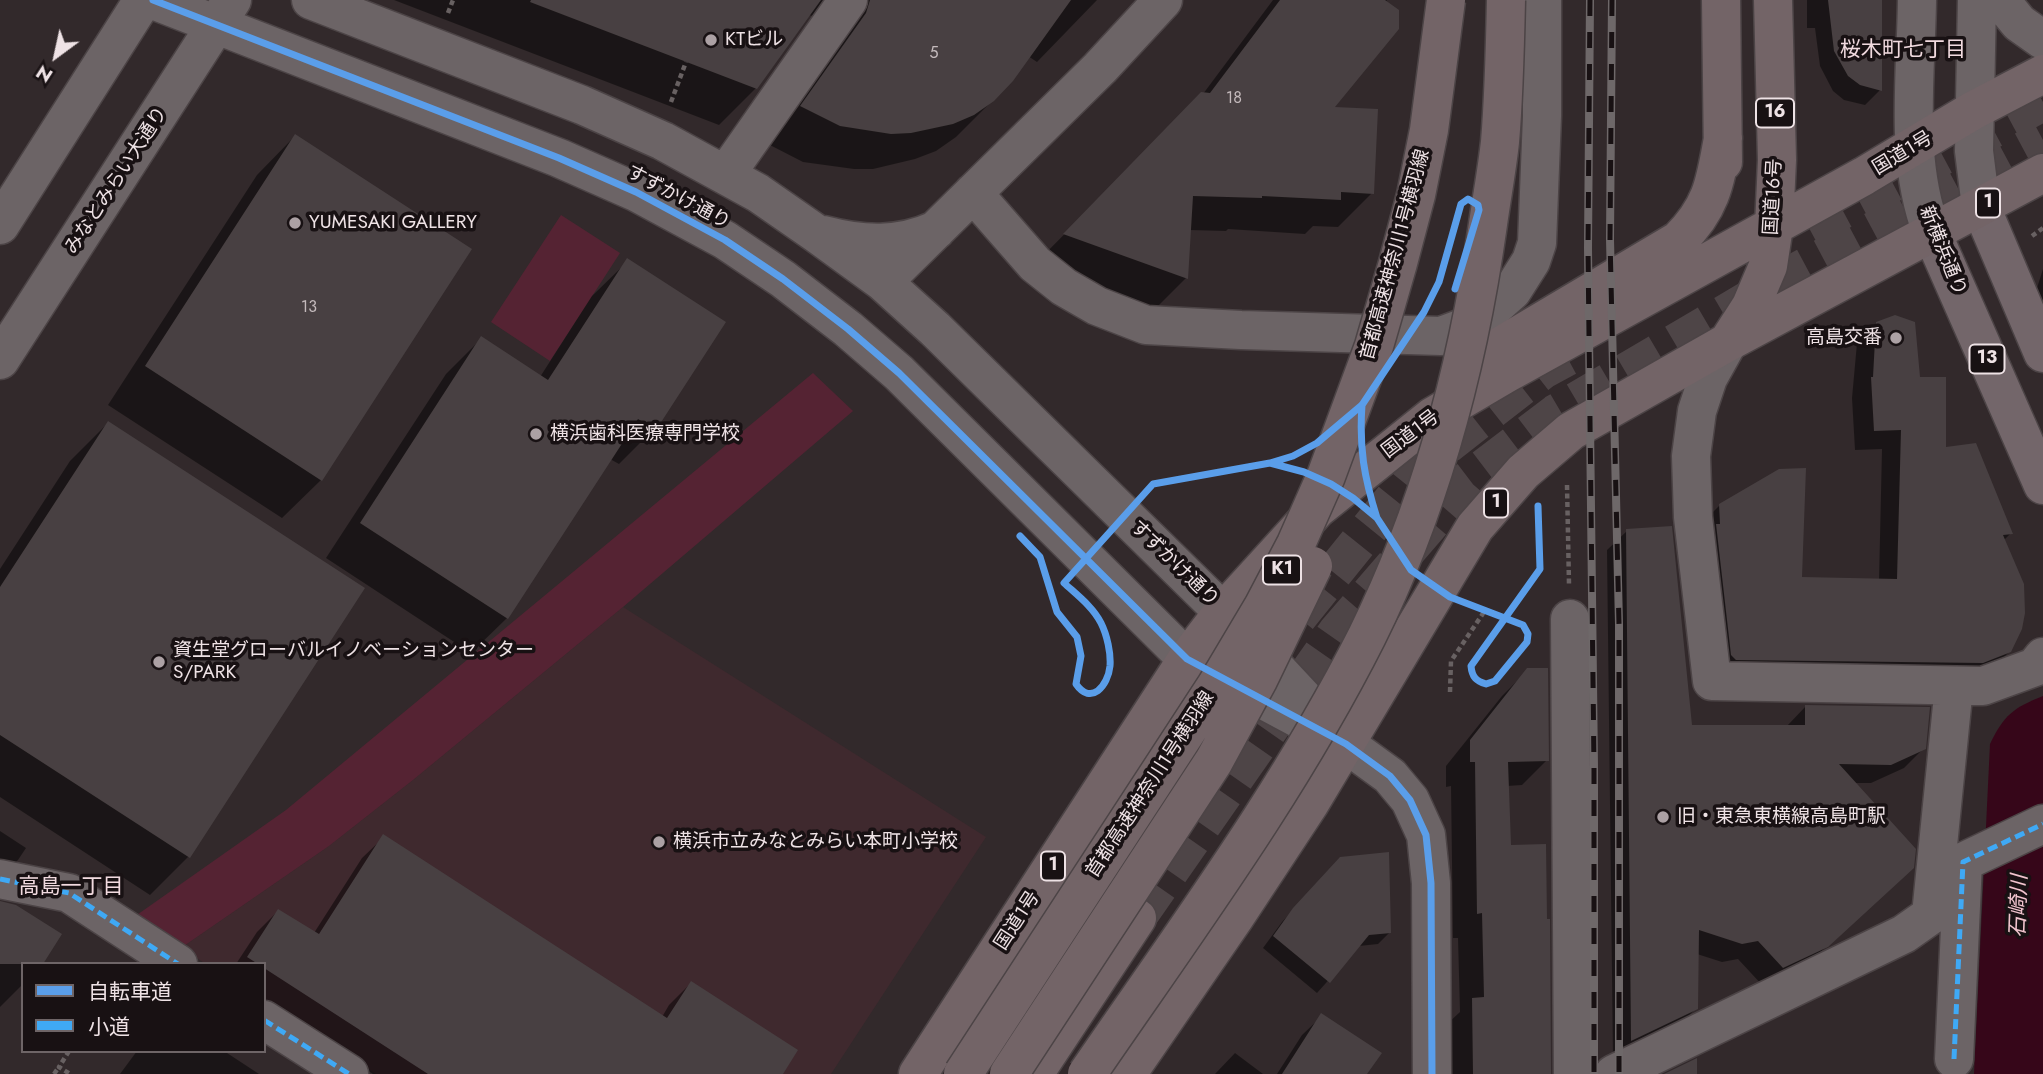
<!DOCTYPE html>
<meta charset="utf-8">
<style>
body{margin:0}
#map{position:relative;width:2043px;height:1074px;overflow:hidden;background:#32292b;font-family:Jost,"Noto Sans JP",sans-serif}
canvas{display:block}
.legend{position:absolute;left:21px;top:962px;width:245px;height:91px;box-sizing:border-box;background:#181113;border:2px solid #6e6567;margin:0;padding:9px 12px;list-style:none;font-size:21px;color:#eee2e5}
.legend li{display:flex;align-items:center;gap:14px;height:35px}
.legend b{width:35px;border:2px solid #6e6567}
.north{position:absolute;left:21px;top:21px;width:70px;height:70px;-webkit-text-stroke:5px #181113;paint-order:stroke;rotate:213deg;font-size:19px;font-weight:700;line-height:28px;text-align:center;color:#eee2e5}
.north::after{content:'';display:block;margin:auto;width:24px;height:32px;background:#eee2e5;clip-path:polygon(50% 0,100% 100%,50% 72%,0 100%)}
</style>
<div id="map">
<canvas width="2043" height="1074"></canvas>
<ul class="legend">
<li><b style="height:9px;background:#5a9eea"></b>自転車道</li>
<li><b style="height:9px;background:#3fa9f5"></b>小道</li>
</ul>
<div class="north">N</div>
</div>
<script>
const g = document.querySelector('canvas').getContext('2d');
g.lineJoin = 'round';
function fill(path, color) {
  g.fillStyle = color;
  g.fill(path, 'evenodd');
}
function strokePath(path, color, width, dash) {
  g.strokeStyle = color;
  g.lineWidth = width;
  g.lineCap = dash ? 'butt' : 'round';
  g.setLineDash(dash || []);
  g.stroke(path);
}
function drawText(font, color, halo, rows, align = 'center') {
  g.font = font + ' Jost,"Noto Sans JP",sans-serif';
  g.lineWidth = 7;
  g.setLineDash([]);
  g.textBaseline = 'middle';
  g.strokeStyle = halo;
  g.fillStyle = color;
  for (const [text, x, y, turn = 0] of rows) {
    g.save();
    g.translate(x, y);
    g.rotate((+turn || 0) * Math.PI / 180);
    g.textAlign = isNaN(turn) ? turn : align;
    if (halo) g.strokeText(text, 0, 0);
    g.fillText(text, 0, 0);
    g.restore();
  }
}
fill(new Path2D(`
 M623,607L986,837L831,1074H376L264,1002V964H206L181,948L329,846L413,780Z`), '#3f292e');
fill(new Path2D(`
 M561,215L620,253L550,361L491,322Z
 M813,373L853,411L623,607L413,780L329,846L181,948L134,917L286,810Z`), '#552333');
fill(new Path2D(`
 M2043,696V1074H1974L1990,744C2004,715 2013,708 2043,696Z`), '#360619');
fill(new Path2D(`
 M394,0H1097L1037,62L1028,56L993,100L956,137L936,151L915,159L873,169H854L803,162L766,143L824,18L808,15L756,88L719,125Z
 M1273,0H1387L1331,109L1372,193L1338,227L1313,226L1305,234L1228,229L1226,231L1189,230L1186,278L1152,312L1031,268L1203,94Z
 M1807,0H1879L1880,90L1865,105L1844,100L1833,91L1820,66L1815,28H1807Z
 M295,136L321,480L282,518L108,405L257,175Z
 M628,261L723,323L654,429L619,464L610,459L507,618L471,653L326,558L446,374L481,339L540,377L592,296Z
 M2043,269V313L2037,288Z
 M1877,324L1919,379L1944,449L2011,533L2004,540L2010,651L1989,672L1716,678L1700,525L1720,505L1800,579L1879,581L1882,449L1855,450L1852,398L1857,343Z
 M108,423L363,589L188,857L150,895L0,797V569L70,461Z
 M1627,531L1690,727L1787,726L1806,706L1924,748L1904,768L1871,783H1854L1892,887L1806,965L1763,986L1738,959L1722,962L1697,954L1696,1008L1677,1028L1613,1059L1607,550Z
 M1528,670L1547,760L1522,785L1507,786L1510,846L1550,1074H1448L1447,1024L1460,1012L1458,938H1453L1451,786L1446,787V766L1502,696Z
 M0,831L26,848L18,860L0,878Z
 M384,837L662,1017L669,1005L691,983L780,1074H373L264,1003V964H236L257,932L278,911L314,933L362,858Z
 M1329,871L1390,932L1378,944L1359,946L1317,993L1263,948L1282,922Z
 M0,903L23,964V984L0,1007Z
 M1322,1016L1365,1074H1277L1302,1035Z
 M137,1051H224L259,1074H120Z
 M1235,1053L1263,1074H1215Z`), '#0007');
fill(new Path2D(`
 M531,0H821L757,89L530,2Z
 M870,0H1071L1013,81L994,101L974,115L953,124L911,133L891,134L840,126L800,106L866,13Z
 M1280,0H1385L1399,10V29L1335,107L1378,109L1374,194L1341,192V200L1262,196V198L1193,196L1188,279L1063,234L1201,92L1210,93Z
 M1828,0H1882V91L1860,85L1848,76L1834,51Z
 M295,134L472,249L322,481L145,366Z
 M627,258L726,322L656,430L638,419L508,619L360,523L481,336L548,380Z
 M1895,315L1915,322L1920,377H1946V447L1976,443L2013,534L2003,535L2024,584L2025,613L2022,629L2011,652L1983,663L1736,660L1731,655L1716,524H1720L1719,504L1779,469L1806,468L1802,577L1897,579L1901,430L1874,431L1871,377H1873L1876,322Z
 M108,421L365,588L190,858L0,735V587Z
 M1672,526L1692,725H1805V705L1930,707L1926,749L1891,765L1839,764L1916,849L1914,868L1828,947L1783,968L1758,941L1742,944L1699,930L1698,1009L1631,1041L1626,529Z
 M1527,668H1548L1549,761L1508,762L1511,845L1546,844L1547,919H1550L1551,1074H1473L1472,998L1484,997L1482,913L1477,914L1475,762H1470V740Z
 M383,834L667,1018L691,981L798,1050L783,1074H428L264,968V964H258L247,957L278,909L319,934Z
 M1389,852L1391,933L1369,935L1330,983L1273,936L1293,908L1340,857Z
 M0,901L16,905L62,934L43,964H0Z
 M1321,1013L1382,1053L1367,1074H1282Z
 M1697,1058V1074H1664Z`), '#484042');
strokePath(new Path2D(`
 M1809,228L2043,102
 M1298,617L1419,467L1543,370L1567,357
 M1137,918L1337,632L1468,480L1556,413L1794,273L2043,140`), '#4e4547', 38, [38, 19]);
const minor = new Path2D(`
 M153,0L559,158L636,192L725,240L783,279L848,329L899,373L1187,659L1346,744L1390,776L1410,800L1426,835L1431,883L1432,1074
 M311,0L582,105L663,141L758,193L817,234L883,282L935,329L1223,612L1325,721
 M1917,0C1916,78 1904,159 1932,233
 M1977,0L1974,151L1981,207
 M2000,0L2019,23L2043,40
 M726,174L848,0
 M973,193L1035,264L1064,287L1097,306L1146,325L1241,330L1441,336L1476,323L1512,291L1531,261L1537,243L1542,116V0
 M0,225L143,0
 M824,235C862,245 899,247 936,230
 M883,282L1100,68L1163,0
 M1728,342L1708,378L1697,411L1691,456L1693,517L1712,681L1983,686L2035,667L2043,657
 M0,360L232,0
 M1570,619L1573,1074
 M0,879L69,893L178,964
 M264,1020L349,1074
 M1954,1059L1963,862L2043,824
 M1614,1074L1904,934L1931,915L1954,686`);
const major = new Path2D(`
 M1981,207L2043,353
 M1932,233L2043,485`);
const highway = new Path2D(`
 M1721,0L1723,162
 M1728,342L1751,306L1768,266L1774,226L1777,160L1773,0
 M1468,375L1497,348L1679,240C1712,207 1715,183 1723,138
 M918,1074L1187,659L1223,612L1317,509L1432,417L1507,373L1864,176L1974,110L2043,74
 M1034,1074L1137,918
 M1127,1074L1235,917L1310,803L1475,527L1523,472L1571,431L1728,342L2043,173`);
strokePath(minor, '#4c4446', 41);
strokePath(major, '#4c4446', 41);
strokePath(highway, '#4c4446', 41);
strokePath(new Path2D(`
 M448,13L453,0
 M671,102L686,62
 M2032,236L2043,228
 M1567,485L1569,584
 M1450,692L1451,661L1486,609
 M69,1051L59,1067L70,1074
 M54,1074L59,1067`), '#686162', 4.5, [5, 3.5]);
strokePath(minor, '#6c6466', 38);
strokePath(major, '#73666a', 38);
strokePath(highway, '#736467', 38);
const rail = new Path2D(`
 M1590,0L1588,248L1594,767V1074
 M1612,0L1610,239L1619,624V1074`);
strokePath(rail, '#6e6869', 8);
strokePath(rail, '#181113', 5, [16]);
const highwayBridge = new Path2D(`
 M963,1074L1216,686L1263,607L1296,544L1326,476L1374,346L1398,263L1416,195L1429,130L1446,0
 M1009,1074L1214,761L1258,680L1313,566
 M1087,1074C1185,931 1289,791 1367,636C1431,507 1468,365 1488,224C1492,196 1497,169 1500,142C1504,95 1505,47 1506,0`);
strokePath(highwayBridge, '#4c4446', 41, []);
strokePath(highwayBridge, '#736467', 38);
strokePath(new Path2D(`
 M0,879L69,893L178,964
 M264,1020L349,1074
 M1954,1059L1963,862L2043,824`), '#3fa9f5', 5, [10, 5]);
strokePath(new Path2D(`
 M153,0L559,158L636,192L725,240L783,279L848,329L899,373L1187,659L1346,744L1390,776L1410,800L1426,835L1431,883L1432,1074
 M1362,405C1359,448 1364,477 1377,518
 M1270,463L1293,456L1317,443L1362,405L1424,312L1439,282L1461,204L1468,199L1478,205L1479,210L1455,289
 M1020,536L1040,557L1057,612L1077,637L1081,656L1076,684C1091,706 1108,686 1110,666C1111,653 1107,635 1101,623C1093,607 1077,595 1064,583L1153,484L1270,463L1304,472L1331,484L1353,498L1377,518L1411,570L1450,597L1523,625L1528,634L1527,642L1495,681L1486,684C1476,681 1472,677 1471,666L1540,569L1538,506`), '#5a9eea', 7);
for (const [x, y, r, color] of [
 [711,40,7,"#aca1a4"],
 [295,223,7,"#aca1a4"],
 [1896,338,7,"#aca1a4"],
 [536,434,7,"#aca1a4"],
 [159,662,7,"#aca1a4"],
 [1663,817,7,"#aca1a4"],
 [659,842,7,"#aca1a4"]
]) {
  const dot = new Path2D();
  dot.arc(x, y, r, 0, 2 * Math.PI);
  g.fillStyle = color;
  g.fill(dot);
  strokePath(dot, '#181113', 2.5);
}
drawText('16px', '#c4babc', null, [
 ["5",934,54],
 ["18",1234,99],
 ["13",309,308]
]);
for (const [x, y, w] of [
 [1775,113,38],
 [1988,203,24],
 [1987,359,35],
 [1496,503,24],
 [1282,570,38],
 [1053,866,24]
]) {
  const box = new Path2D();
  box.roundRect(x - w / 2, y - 14.5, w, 29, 5);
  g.fillStyle = '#181113';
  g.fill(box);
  strokePath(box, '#eee2e5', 2);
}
drawText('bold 18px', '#eee2e5', null, [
 ["16",1775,113],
 ["1",1988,203],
 ["13",1987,359],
 ["1",1496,503],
 ["K1",1282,570],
 ["1",1053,866]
]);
drawText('19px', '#eee2e5', '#181113', [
 ["KTビル",725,40],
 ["YUMESAKI GALLERY",309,223],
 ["高島交番",1882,338,"right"],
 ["横浜歯科医療専門学校",550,434],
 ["資生堂グローバルイノベーションセンター",173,651],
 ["S/PARK",173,673],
 ["旧・東急東横線高島町駅",1677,817],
 ["横浜市立みなとみらい本町小学校",673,842]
], 'left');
drawText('19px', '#eee2e5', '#181113', [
 ["国道1号",1903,154,-31],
 ["みなとみらい大通り",117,181,-57],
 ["国道16号",1774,197,-87],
 ["すずかけ通り",678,198,28],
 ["新横浜通り",1942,251,68],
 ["首都高速神奈川1号横羽線",1396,255,-75],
 ["国道1号",1411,435,-37],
 ["すずかけ通り",1174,564,44],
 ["首都高速神奈川1号横羽線",1151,785,-57],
 ["国道1号",1018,921,-57]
]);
drawText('21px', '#f1dadf', '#181113', [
 ["桜木町七丁目",1903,51],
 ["高島一丁目",71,888]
]);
drawText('italic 21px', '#f1c4ce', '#181113', [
 ["石崎川",2020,906,-88]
]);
</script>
